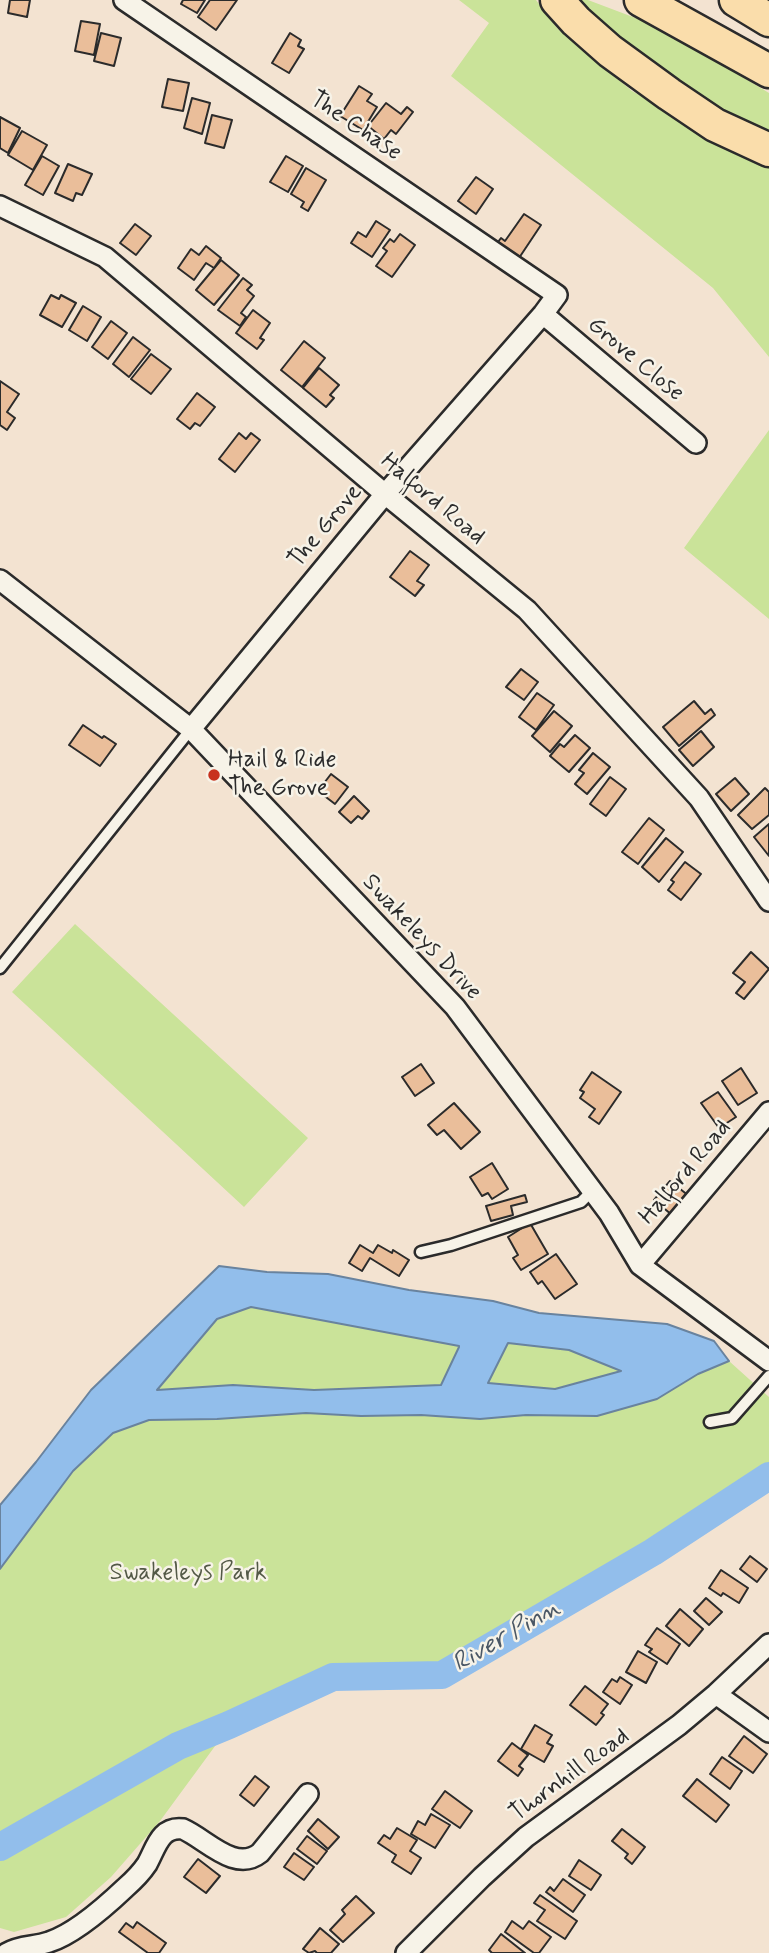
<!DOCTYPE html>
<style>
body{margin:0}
canvas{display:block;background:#f3e3d1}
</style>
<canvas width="769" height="1953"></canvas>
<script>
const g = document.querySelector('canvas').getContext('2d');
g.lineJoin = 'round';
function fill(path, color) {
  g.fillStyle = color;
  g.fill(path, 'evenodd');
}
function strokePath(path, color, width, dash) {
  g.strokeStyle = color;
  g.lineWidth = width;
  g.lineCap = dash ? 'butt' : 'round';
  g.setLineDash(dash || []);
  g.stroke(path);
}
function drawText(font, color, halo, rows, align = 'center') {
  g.font = font + ' Mynerve,sans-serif';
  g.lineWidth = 5;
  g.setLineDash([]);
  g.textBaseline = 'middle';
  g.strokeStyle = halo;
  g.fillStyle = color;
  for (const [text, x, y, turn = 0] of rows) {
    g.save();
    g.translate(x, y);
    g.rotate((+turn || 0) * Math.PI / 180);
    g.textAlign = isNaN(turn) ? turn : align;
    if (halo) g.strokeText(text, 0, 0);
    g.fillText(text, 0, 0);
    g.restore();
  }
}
fill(new Path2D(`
 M459,0H536L557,28L632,91L769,167V357L713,288L451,76L489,23Z
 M581,0H588L662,28L769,93V137L702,101L599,23Z
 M769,430V619L684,548Z
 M75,924L308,1138L244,1207L12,992Z
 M251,1307L459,1346L442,1385L314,1390L233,1385L156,1390L217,1319Z
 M508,1343L569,1350L622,1371L555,1389L487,1383Z
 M729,1361L769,1397V1483L574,1611L474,1665L321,1689L232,1723L160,1821L111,1877L66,1917L14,1932L0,1928V1569L73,1471L113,1433L149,1420L217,1419L306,1413L361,1416L421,1415L480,1419L526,1415L657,1399L698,1374Z`), '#cae399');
const water = new Path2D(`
 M219,1266L267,1272L328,1274L409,1290L493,1301L539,1313L667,1324L714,1341L729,1361L698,1374L657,1399L597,1416L526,1415L480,1419L421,1415L361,1416L306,1413L217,1419L149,1420L113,1433L73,1471L0,1569V1505L36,1462L91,1390ZM251,1307L459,1346V1347L441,1385L314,1390L233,1385L157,1390L217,1319ZM508,1343L569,1350L621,1371L555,1389L488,1383Z`);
fill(water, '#92beeb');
strokePath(water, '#69839e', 2);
strokePath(new Path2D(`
 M0,1847L178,1746L229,1725L333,1677L442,1675L653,1552L769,1476`), '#92beeb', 28);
const building = new Path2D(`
 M10,0H30L27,17L8,13Z
 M183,0H205L197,13L181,4Z
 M210,0H237L216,30L198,17Z
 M81,21L100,24L94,55L75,51Z
 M101,33L121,38L114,66L94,61Z
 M290,33L301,40L298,46L304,49L289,73L272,63Z
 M168,79L189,83L183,111L162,107Z
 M359,86L372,94L367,101L377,107L363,130L340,116Z
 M192,98L210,103L202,134L184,128Z
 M386,103L401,114L407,107L413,112L396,134L391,130L384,139L368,126Z
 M212,115L232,120L224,148L205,143Z
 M0,117L20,128L8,153L0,148Z
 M22,131L47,145L33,170L8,155Z
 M42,156L59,166L43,195L25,185Z
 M286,156L303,166L288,192L270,182Z
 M68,164L92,174L82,195L76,193L73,201L55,193Z
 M306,168L326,180L308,211L301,207L304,202L291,194Z
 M476,177L493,189L476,214L458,201Z
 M524,214L541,225L517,261L495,246L501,238L505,241Z
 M376,221L390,230L372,257L351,243L358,232L366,237Z
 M135,224L151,236L136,255L120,243Z
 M400,234L415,245L392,277L376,266L387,251L383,248L390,239L394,242Z
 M206,246L221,258L214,268L206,263L194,280L178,268L191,249L199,255Z
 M221,260L239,275L214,305L196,290Z
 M243,278L252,285L247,290L254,296L241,313L246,317L240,326L218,310Z
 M51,295L59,299L61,295L76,303L62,327L40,315Z
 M83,306L101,317L87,341L69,330Z
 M253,310L270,323L260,338L264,340L257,349L236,333Z
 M111,321L127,333L108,359L92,347Z
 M133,337L150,350L129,377L113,364Z
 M304,341L325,358L302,387L281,370Z
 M151,354L171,369L151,394L131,379Z
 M319,368L339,385L330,395L334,398L326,407L303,388Z
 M0,381L19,394L7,412L15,418L7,430L0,425Z
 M197,393L215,407L200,426L195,423L190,429L177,419Z
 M239,433L246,439L251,433L260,440L235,472L219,459Z
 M410,551L429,565L417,581L424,585L415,596L390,577Z
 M521,669L538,682L524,700L506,687Z
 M537,693L554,705L536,730L519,717Z
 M694,701L705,714L711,709L715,715L679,746L663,727Z
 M554,711L572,726L550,752L532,736Z
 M83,725L102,738L104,736L116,744L100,766L69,745Z
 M701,731L714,747L693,766L679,750Z
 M575,735L590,748L569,772L550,756L560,744L564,747Z
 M593,753L610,767L587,794L575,784L584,773L579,770Z
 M331,774L348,787L335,804L318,791Z
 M610,777L626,789L606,816L590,804Z
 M735,778L749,794L731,811L716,794Z
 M765,788L769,792V815L752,829L738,815Z
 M354,796L369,811L362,819L358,816L351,823L339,812Z
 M649,818L664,830L638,864L622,852Z
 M769,824V856L754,837Z
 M666,838L683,852L659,882L642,867Z
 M685,862L701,874L681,900L668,890L674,882L671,880Z
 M751,952L769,969L744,999L736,993L745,982L733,973Z
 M421,1064L434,1083L415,1096L402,1077Z
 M741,1068L757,1093L738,1105L722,1081Z
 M592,1072L621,1092L599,1124L589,1117L595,1109L580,1098L584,1092L580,1090Z
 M718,1092L736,1117L719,1128L701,1103Z
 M454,1103L480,1132L461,1149L444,1130L437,1135L428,1125Z
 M492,1163L508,1189L492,1199L488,1193L482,1196L470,1177Z
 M670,1181L689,1196L672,1215L654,1200Z
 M525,1195L527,1202L511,1206L513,1215L491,1221L486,1206Z
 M530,1223L548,1254L521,1270L513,1258L518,1255L508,1237Z
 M360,1245L373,1253L378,1245L392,1253L393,1250L409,1260L399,1276L370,1258L362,1271L349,1263Z
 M556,1254L577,1284L555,1299L542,1281L538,1284L530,1272Z
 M750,1556L767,1569L757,1582L740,1569Z
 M721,1570L748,1588L739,1603L723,1593L721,1596L709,1588Z
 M706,1598L722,1612L709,1625L694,1611Z
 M680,1609L703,1629L689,1646L666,1626Z
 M657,1628L680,1644L667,1664L649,1652L652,1649L645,1645Z
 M638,1651L657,1662L646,1683L626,1672Z
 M620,1677L632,1685L620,1704L603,1692L612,1679L617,1682Z
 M585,1686L608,1704L601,1713L604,1715L596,1725L570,1705Z
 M535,1725L552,1735L547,1743L553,1746L544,1762L521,1749Z
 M744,1736L767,1754L753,1773L729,1756Z
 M512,1743L528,1755L519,1766L523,1769L518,1776L498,1761Z
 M722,1757L742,1771L730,1789L710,1774Z
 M255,1776L269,1787L254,1806L240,1795Z
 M697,1779L729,1805L716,1822L683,1796Z
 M445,1791L472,1811L460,1828L432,1809Z
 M431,1814L450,1825L435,1848L411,1834L418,1821L425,1825Z
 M318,1819L339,1837L328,1849L308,1831Z
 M397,1828L417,1840L410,1851L421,1858L411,1874L392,1862L396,1855L378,1843L384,1835L390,1839Z
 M622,1829L645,1847L632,1864L625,1858L628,1854L612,1841Z
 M307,1836L327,1851L317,1864L297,1849Z
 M294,1853L314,1867L304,1880L284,1867Z
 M198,1859L220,1876L206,1893L184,1877Z
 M579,1860L601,1875L591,1890L569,1876Z
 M563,1879L585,1895L573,1912L546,1892L550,1887L554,1891Z
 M540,1895L577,1921L565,1939L537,1921L545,1910L534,1903Z
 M356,1896L374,1913L343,1942L330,1930L345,1914L342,1910Z
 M512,1921L523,1929L529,1921L551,1937L539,1953H534L505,1932Z
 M137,1922L166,1943L159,1953H148L119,1932L126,1923L133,1928Z
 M320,1928L339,1944L331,1953H317L315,1951L309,1953L303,1949Z
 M501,1934L525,1953H492L489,1950Z`);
fill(building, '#eabe9a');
strokePath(building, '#2b2b2b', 2);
const service = new Path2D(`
 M0,968L191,729
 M421,1252L451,1245L581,1202L592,1191
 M710,1422L732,1418L769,1376`);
const minor = new Path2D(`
 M124,0L557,295L543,314L385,494L191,729
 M0,206L105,257L385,494L527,610L699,798L769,901
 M543,314L696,443
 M0,580L191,729L455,1007L609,1213L640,1265L769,1361
 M640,1265L769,1112
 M716,1694L769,1732
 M7,1953C20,1945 35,1947 49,1942C74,1934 106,1906 125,1888C133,1881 141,1873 147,1864C156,1848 160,1826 183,1829C206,1839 235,1873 260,1853L308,1794
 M406,1953L482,1877L526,1837L679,1725L716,1694L769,1644`);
const trunk = new Path2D(`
 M557,0L576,21L610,51L669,94L715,125L769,150
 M641,0L769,71
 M736,0L769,20`);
strokePath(service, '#2b2b2b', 15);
strokePath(minor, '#2b2b2b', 24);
strokePath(trunk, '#2b2b2b', 37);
strokePath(service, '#f7f3e8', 10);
strokePath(minor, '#f7f3e8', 19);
strokePath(trunk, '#faddab', 32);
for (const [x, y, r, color] of [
 [214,775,7,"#c8321e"]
]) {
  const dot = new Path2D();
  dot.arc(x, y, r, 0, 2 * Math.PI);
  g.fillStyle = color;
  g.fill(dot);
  strokePath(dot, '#f7f3e8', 2.5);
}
drawText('24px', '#2b2b2b', '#f7f3e8', [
 ["The Chase",355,127,34],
 ["Grove Close",635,360,40],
 ["Halford Road",432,500,40],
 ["The Grove",326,527,-50],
 ["Swakeleys Drive",421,938,47],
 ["Halford Road",686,1173,-50],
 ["Thornhill Road",570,1776,-36]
]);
drawText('24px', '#2b2b2b', '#f7f3e8', [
 ["Hail & Ride",228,761],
 ["The Grove",228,789]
], 'left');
drawText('24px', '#535946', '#f7f3e8', [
 ["Swakeleys Park",188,1574]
]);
drawText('italic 26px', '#4a5765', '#f7f3e8', [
 ["River Pinn",507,1637,-30]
]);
</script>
